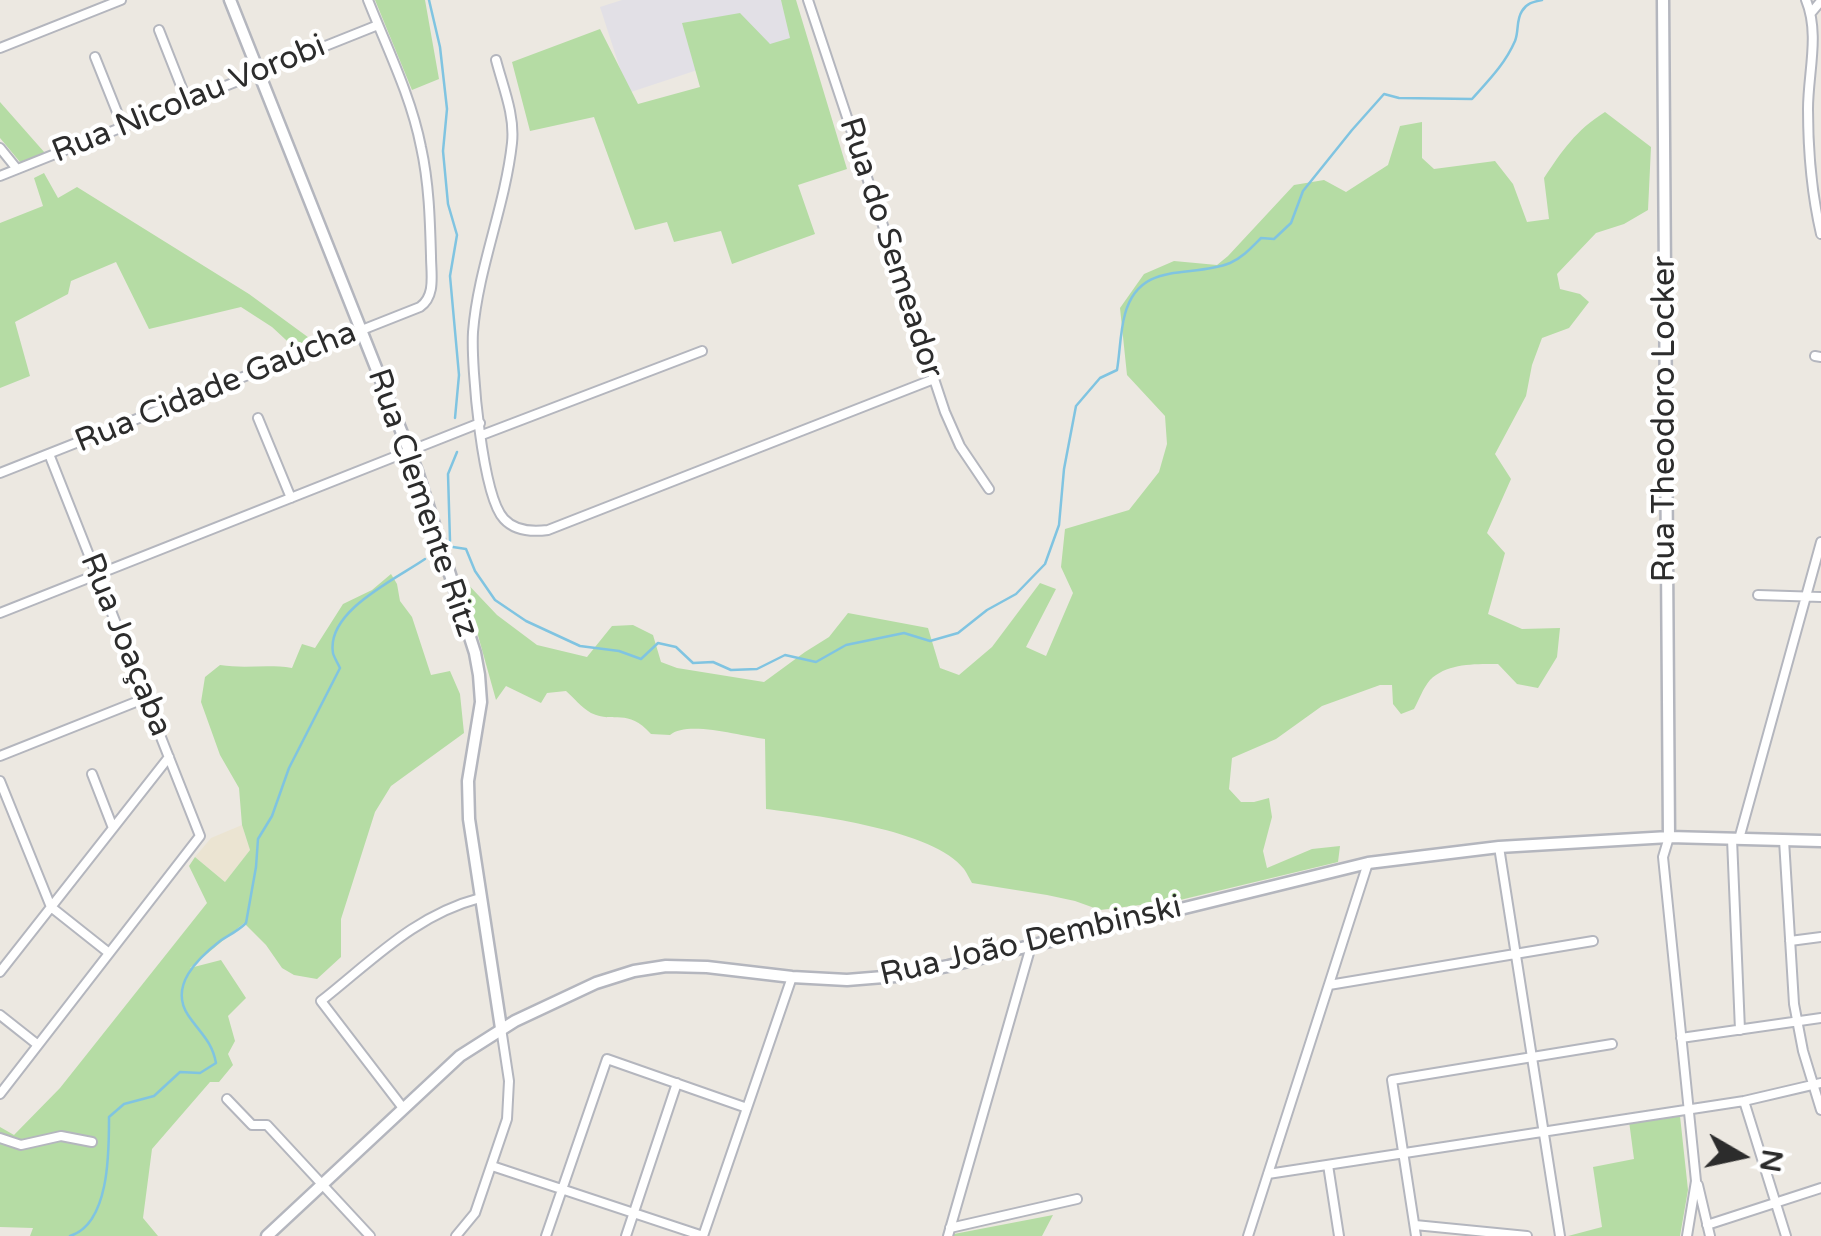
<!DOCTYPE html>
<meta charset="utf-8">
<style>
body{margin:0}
#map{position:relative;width:1821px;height:1236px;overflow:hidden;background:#ece8e1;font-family:"Varela Round",sans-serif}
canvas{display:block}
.north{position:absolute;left:1691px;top:1106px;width:100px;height:100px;-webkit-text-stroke:8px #fff;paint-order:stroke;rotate:99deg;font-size:28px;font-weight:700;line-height:40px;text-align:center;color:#2c2c2c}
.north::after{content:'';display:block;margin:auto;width:35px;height:45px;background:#2c2c2c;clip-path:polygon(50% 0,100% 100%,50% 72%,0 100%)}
</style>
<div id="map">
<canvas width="1821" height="1236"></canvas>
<div class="north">N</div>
</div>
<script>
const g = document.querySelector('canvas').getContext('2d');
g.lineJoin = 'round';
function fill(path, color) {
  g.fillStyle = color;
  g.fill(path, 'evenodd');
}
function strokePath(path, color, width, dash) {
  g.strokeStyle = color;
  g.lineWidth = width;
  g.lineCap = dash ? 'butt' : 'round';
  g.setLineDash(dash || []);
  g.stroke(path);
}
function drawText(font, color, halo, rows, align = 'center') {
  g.font = font + ' "Varela Round",sans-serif';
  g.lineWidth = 9;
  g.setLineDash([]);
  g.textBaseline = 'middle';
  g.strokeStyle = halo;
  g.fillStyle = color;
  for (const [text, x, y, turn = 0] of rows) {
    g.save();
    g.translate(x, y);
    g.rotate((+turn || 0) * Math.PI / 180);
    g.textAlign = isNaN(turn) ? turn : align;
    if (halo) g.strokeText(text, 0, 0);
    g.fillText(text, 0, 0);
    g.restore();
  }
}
fill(new Path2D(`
 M622,0H794L806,34L628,93L600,7Z`), '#e2e0e6');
fill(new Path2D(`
 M242,825L250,850L225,882L195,857L211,838Z`), '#ebe4d2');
fill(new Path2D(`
 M375,0H425L439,79L412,90Z
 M781,0H796L847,169L798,185L815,234L732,264L721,231L674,242L667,222L635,230L594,117L530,131L512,62L600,29L638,104L700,87L682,23L740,13L770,44L790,38Z
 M0,102L45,153L20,162L0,138Z
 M1605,112L1651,147L1648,210L1624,224L1596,233L1557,274L1560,289L1580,294L1589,302L1569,328L1542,338L1532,365L1526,396L1495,454L1511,479L1487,533L1505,553L1488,614L1522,629L1560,628L1557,657L1538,688L1517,684L1498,664C1475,664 1447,663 1430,680C1423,688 1419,700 1414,709L1401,714L1393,704L1392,685H1380L1322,706L1276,739L1232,758L1229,789L1241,802H1254L1269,798L1272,817L1263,851L1267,868L1312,849L1340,846L1338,862L1180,900L1100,910L1075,901L1047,895L972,883C969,878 967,873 964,869C935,830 814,815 766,809L765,739C741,736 687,720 670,735L651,734C627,707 615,724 591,713C582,708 573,697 566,691L547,693L541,703L506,686L496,700L462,578L497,615L537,645L587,657L612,626L633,625L653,635L661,662L677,668L764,682L805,652L829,637L848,613L928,628L940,668L959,675L992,647L1040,583L1056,589L1026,647L1046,656L1073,593L1061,567L1065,529L1129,510L1159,472L1167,444L1165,416L1127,375L1120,308L1144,274L1174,261L1217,265L1228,256L1294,185L1324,180L1346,192L1388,165L1400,126L1422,122V158L1434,169L1495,161L1513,184L1527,222L1549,219L1544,178C1562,151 1576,130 1605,112Z
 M44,173L58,198L77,187L249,294L316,343L299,352L272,327L241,307L149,329L116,262L71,281L68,294L15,322L30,376L0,388V223L43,206L34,178Z
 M391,574L397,584L400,601L412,617L431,675L450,671L460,694L464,733L391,786L375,812L341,919V957L317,979L294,975L282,968L266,945L244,923L190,968L221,960L246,998L228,1016L235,1041L228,1054L233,1065L219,1082H210L152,1149L143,1218L158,1236H30L33,1228L0,1227V1127L14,1135L60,1088L207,903L189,866L195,857L225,882L250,850L242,825L239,788L220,755L201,702L205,677L220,665C245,669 267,664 292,668L302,644L315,648L343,604L372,590Z
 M1680,1116L1688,1190L1680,1236H1568L1602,1227L1593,1167L1634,1159L1629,1121Z
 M1053,1215L1042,1236H953L954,1234Z`), '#b5dca4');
strokePath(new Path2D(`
 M429,0L440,47L447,109L443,151L448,204L457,235L450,276L459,375L455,418
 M450,541L448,474L457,452
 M453,547L466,549L475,571L495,600L526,621L580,646L619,651L641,659L658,643L676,647L693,663L713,662L731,670L757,669L785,655L816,662L846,645L904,633L930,641L958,633L987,610L1016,594L1045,564L1059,525L1064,469L1076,406L1100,378L1117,370C1120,352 1120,332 1125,314C1140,259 1191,279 1230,263C1243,257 1251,248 1261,238L1274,239L1291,223L1303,191L1352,130L1384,94L1399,98L1472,99C1489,80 1505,64 1515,41C1519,31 1516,20 1522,11C1527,3 1533,2 1542,0
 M70,1236C110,1224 109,1150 109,1117L124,1104L154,1096L180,1072L200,1073L216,1063C212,1041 200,1033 188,1015C169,986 197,959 220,941C229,935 238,931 246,923L256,867L258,839L272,816L289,768L340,668C339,666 333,655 333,653C326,611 396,579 425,559`), '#80c4e1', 2.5);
const street = new Path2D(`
 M808,0L945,412L960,446L989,489
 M1806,0C1820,34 1808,73 1808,109C1808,150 1812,195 1821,234
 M1811,13L1821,1
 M159,30L187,101
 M0,48L121,0
 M95,57L123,127
 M496,60C503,87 515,115 512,143C505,207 478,268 473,332C471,366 482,496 504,519C515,531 533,532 548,530L934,379
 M0,148L17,169
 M0,176L378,25
 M1815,356L1821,357
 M258,418L291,498
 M482,435L702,351
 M0,473L420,307C436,296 431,274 431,256C430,220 429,183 421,147C411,96 387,48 368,0
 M1758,595L1821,597
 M0,613L480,423
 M0,756L146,698
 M92,774L113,828
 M0,781L51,907L109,953
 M1669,837L1663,857L1696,1181L1687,1236
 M1732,839L1740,1030
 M1739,839L1821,542
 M1784,840L1794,1004L1803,1051L1821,1110
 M1499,847L1560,1236
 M1790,941L1821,937
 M0,972L169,757
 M1329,985L1593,941
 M0,1015L38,1045
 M1681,1038L1821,1018
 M0,1094L200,836L49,454
 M227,1099L252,1125H267L370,1236
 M1744,1101L1786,1236
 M403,1108L321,1001C373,960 415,915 480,898
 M0,1138L21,1145L61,1136L92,1142
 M1328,1165L1339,1236
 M492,1166L703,1236
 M1268,1174L1744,1101L1821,1083
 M1698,1185L1710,1236
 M1415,1225L1527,1236
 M1707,1225L1821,1188
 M950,1228L1077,1199
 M456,1236L475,1213L507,1119L509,1081L501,1028
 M546,1236L607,1059L747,1108
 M626,1236L677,1083
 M703,1236L792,977
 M948,1236L1031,946
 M1248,1236L1368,863
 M1416,1236L1392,1080L1612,1044`);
const secondary = new Path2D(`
 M230,0L417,471L475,653L479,675L481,702L468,781L469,819L501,1028
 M1663,0L1669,837
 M267,1236L460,1056L515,1021L596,983L634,971L666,966L707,967L792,977L847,980L896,976L948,966L1368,863L1499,847L1669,837L1821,841`);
strokePath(street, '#b4b6be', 12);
strokePath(secondary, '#b4b6be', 15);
strokePath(street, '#fff', 8);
strokePath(secondary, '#fff', 10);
drawText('32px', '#2c2c2c', '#fff', [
 ["Rua Nicolau Vorobi",189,100,-22],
 ["Rua do Semeador",890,248,72],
 ["Rua Cidade Gaúcha",216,388,-22],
 ["Rua Theodoro Locker",1666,419,-90],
 ["Rua Clemente Ritz",422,503,71],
 ["Rua Joaçaba",125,645,68],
 ["Rua João Dembinski",1031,942,-13]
]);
</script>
